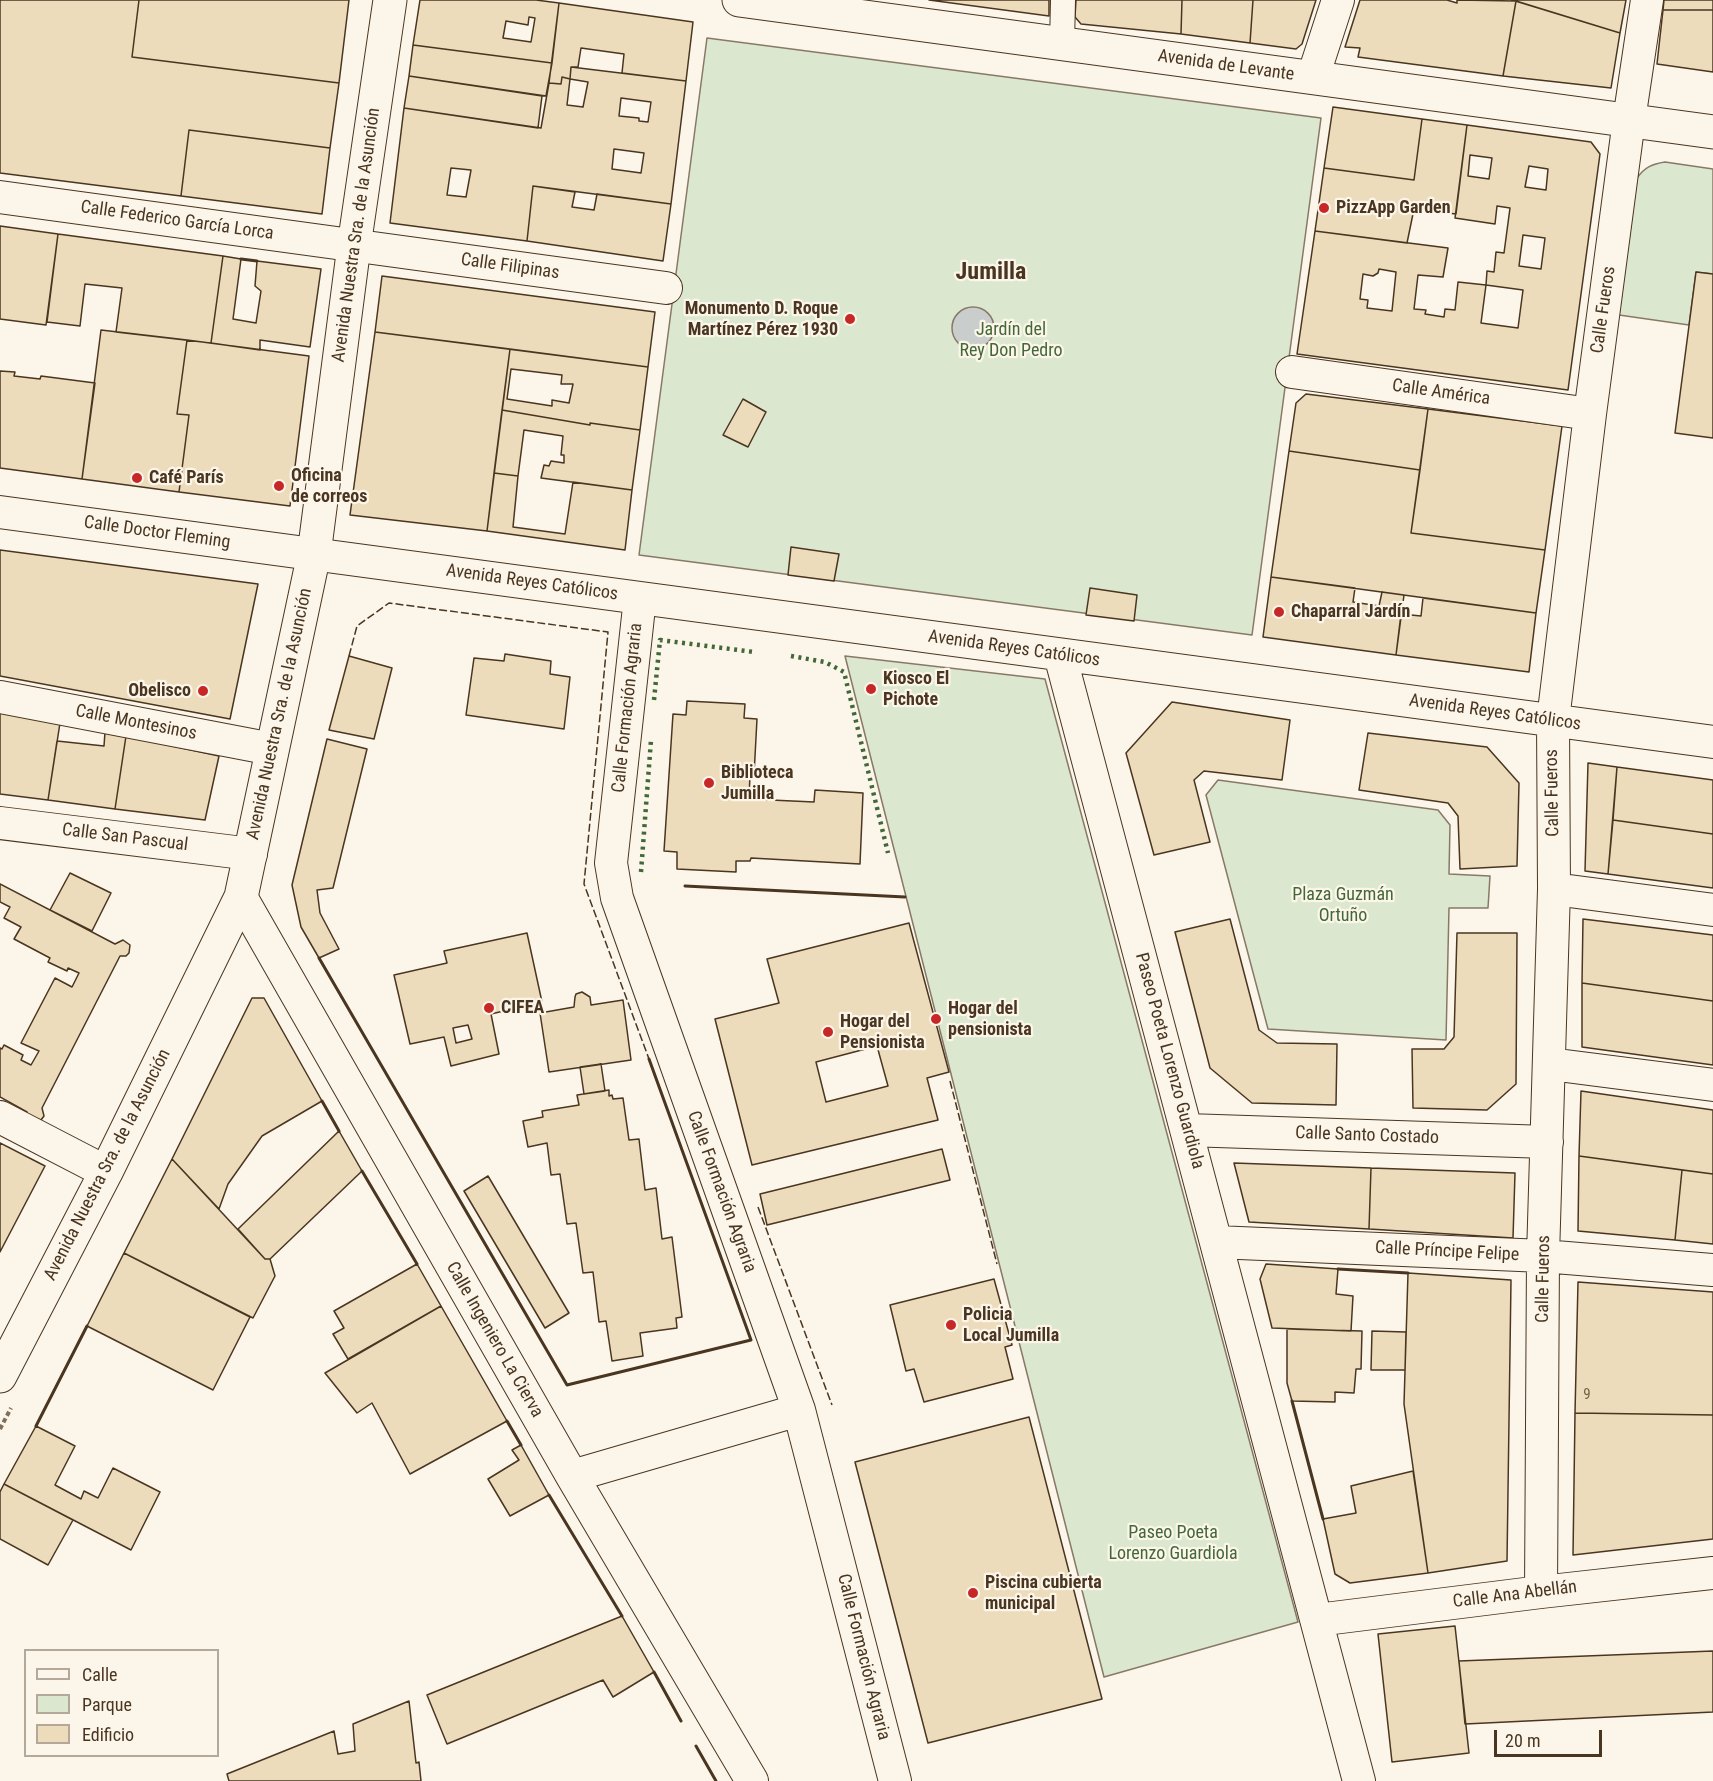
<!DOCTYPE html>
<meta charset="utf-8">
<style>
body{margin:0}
#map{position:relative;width:1713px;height:1781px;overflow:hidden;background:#fbf6e9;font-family:"Roboto Condensed",sans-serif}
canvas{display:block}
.legend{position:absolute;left:24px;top:1649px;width:195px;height:108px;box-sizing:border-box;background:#fbf6e9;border:2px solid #b4a999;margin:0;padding:8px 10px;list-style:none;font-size:18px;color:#4a3520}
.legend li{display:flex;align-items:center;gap:12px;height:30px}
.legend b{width:30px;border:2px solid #b4a999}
.scale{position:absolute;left:1494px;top:1730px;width:108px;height:27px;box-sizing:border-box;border:3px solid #4a3520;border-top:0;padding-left:8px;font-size:18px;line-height:21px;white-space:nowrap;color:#4a3520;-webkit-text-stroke:4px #fbf6e9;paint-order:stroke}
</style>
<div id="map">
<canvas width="1713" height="1781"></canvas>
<ul class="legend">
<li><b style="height:8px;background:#fbf6e9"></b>Calle</li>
<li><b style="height:16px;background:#dce7d0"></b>Parque</li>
<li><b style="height:16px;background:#ecdcbc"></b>Edificio</li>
</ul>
<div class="scale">20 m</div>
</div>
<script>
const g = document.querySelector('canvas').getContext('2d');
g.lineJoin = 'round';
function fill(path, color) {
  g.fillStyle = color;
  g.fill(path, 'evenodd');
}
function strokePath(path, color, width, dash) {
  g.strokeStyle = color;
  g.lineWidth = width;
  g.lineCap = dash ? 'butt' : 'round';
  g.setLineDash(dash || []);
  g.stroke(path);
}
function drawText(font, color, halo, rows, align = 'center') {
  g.font = font + ' "Roboto Condensed",sans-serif';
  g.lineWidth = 4.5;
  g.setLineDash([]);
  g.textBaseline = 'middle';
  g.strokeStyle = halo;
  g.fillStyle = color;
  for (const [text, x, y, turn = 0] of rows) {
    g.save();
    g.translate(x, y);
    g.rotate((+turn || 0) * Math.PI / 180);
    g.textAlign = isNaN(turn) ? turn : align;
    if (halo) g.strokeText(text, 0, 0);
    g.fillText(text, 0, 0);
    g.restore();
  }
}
const green = new Path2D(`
 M707,38L1321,118L1252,635L639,555Z
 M1665,162L1713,169V274L1696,272L1689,325L1619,315L1637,178C1645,167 1652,164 1665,162Z
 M845,656L1045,679L1298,1622L1104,1677Z
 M1218,780L1438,810L1450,825L1449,874L1490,876L1488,908H1449L1446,1040L1268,1029L1206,795Z`);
fill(green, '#dce7d0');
strokePath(green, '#887966', 1.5);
const water = new Path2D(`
 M952 328a21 21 0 1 1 42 0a21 21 0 1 1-42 0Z`);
fill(water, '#c9cecd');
strokePath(water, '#887966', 1.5);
const building = new Path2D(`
 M0,0H139L132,57L339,83L330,148L189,130L181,196L0,173Z
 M139,0H349L339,83L132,57Z
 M420,0H536L559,3L552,63L413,45ZM529,17L535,18L531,42L503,38L506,21L528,25Z
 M929,0H1049V16Z
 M1076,0H1182L1181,34L1081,24L1075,17Z
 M1182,0H1253L1250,43L1181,34Z
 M1253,0H1316L1302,44L1296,49L1250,43Z
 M1360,0H1447L1457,3V0L1516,1L1503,76L1358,57L1360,48L1345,47Z
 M1512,0H1626L1620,33Z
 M1664,0H1713V10H1663Z
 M1516,1L1620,33L1611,88L1503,76Z
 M559,3L693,22L686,81L622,73L624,54L581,48L578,67H571L570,79L562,77L561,84L549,83Z
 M1663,10H1713V72L1657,64Z
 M413,45L552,63L546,96L409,76Z
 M571,67L686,81L671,204L533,186L527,241L390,223L404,108L541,128L549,83L561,84L562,77L570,79ZM570,79L588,82L583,107L567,105ZM621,98L651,102L648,122L639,121V118L619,116ZM614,149L644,153L641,173L612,169ZM451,168L471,170L466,197L447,195Z
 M409,76L542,96L538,128L404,108Z
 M1333,107L1422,119L1414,180L1324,168Z
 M1422,119L1467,125L1456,214L1414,209L1407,243L1315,231L1324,168L1414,180Z
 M1467,125L1591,142L1600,154L1568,390L1297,354L1315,231L1448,248L1443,277L1418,275L1414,309L1426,310L1425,314L1444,317L1445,309L1455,310L1458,282L1486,285L1487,271L1494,272L1496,252L1504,253L1510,208L1497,206L1495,224L1455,218ZM1470,155L1492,158L1489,179L1468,176ZM1529,166L1548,169L1546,190L1525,187ZM1523,235L1545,238L1541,269L1519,266ZM1379,269L1396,272L1392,311L1367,308L1368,300L1360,299L1363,274L1373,276L1378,273ZM1486,285L1523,290L1518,328L1481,323Z
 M189,130L330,148L322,214L181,196Z
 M533,186L575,192L572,207L594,210L597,194L671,204L663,261L527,241Z
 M0,226L58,234L46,325L0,319Z
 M58,234L223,256L211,343L116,332L122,288L85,284L80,326L47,322Z
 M223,256L241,259L233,319L256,323L261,291L255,286L257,261L321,269L310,347L260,340V350L211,343Z
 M1696,272L1713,274V438L1675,433Z
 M382,276L655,312L648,367L375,332Z
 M101,330L187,340L177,414L189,415L179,492L82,479Z
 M375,332L510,349L487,531L350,515Z
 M187,340L309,356L290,506L179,492L189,415L177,414Z
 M510,349L648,367L640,430L590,423V425L502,410ZM511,369L562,375L561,384H573L569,403L552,400V406L507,399Z
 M0,371L15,372L14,376L40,379L41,376L95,383L82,479L0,468Z
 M1306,394L1428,409L1420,470L1289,451L1296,403Z
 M743,399L766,412L748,447L723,435Z
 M1428,409L1562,426L1545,550L1411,533Z
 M502,410L590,425V423L640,430L632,490L541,478L544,465L549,466L551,461L564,463V455H561L563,436L524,430L518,476L494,473Z
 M1289,451L1420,470L1411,533L1545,550L1536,613L1271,577Z
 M494,473L518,476L513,527L565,534L573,482L632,490L625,550L487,531Z
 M791,547L839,554L834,581L788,575Z
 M0,550L258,584L230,719L0,676Z
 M1271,577L1355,588L1353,602L1379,606L1382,592L1404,595L1396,655L1263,637Z
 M1090,588L1137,595L1134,621L1086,615Z
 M1423,598L1536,613L1529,672L1396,655L1401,614L1421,616Z
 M505,654L551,661L550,674L570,677L564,729L466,715L474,658L504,661Z
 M349,656L392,668L374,739L329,730Z
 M687,701L745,704L744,718L757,719L754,775H750L749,799L814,802L815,790L863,793L860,864L751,858L750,861H736V872L677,869V852L664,851L673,714L686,715Z
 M1172,702L1290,720L1282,780L1204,771L1194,780L1210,842L1154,855L1126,753Z
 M0,711L60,723L48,800L0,794Z
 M105,732L126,736L115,809L48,800L57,741L104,746Z
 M1368,733L1487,747L1519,783L1517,866L1460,869L1458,816L1448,803L1359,790Z
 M126,736L219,756L205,820L115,809Z
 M327,739L367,749L333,888L317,890L320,913L339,949L319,958L301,927L292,885Z
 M1588,763L1617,767L1608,874L1585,871Z
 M1617,767L1713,780V834L1613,820Z
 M1613,820L1713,834V888L1608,874Z
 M70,873L111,893L92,931L50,910Z
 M0,884L115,944L123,940L130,945L129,953L126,956H120L42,1108L44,1116L41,1120L27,1116V1112L0,1097V1048L2,1049L4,1045L23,1055L21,1060L31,1065L39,1051L21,1043L55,978L72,987L79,973L68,968L67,971L48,962L50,958L14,939L21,927L4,918L10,907L0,902Z
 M1230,919L1259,1030L1277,1043L1337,1044L1336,1105L1252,1103L1210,1068L1175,932Z
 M1583,919L1713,935V1001L1582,983Z
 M909,923L949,1072L927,1078L938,1120L752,1165L715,1019L779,1003L767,959ZM877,1046L888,1086L826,1102L816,1062Z
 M527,933L542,1002L491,1014L499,1054L451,1066L444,1037L410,1044L394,975L447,963L444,951ZM468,1025L472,1039L456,1043L453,1028Z
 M1457,933H1517L1516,1084L1487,1110L1413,1108L1412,1049H1444L1454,1037Z
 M1582,983L1713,1001V1065L1582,1047Z
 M582,992L590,997L591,1005L623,1000L631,1060L549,1072L540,1013L574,1007L575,997L576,994Z
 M252,998H264L322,1101L262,1136L228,1184L219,1209L172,1159Z
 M601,1064L605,1091L584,1094L580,1067Z
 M609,1090V1096L612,1095L613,1099L623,1098L629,1140L639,1139L645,1190L656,1188L662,1239L672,1237L682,1317L676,1318L677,1328L640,1333L643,1356L612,1361L606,1321L599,1322L593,1272L583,1273L576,1223L567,1224L560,1174L551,1175L547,1143L528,1147L523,1121L543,1117L542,1111L579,1105L577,1095Z
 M1581,1091L1713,1110V1174L1579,1156Z
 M339,1131L362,1171L270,1259H265L238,1229Z
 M0,1143L45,1166L0,1252Z
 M942,1149L950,1180L767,1225L760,1194Z
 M1579,1156L1682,1170L1675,1240L1578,1231Z
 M172,1159L265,1259H270L275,1276L253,1318L124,1253Z
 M1234,1163L1371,1168L1369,1229L1249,1222Z
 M1371,1168L1515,1173L1513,1238L1369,1229Z
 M1682,1170L1713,1174V1244L1675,1240Z
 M488,1176L569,1313L545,1328L464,1191Z
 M124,1253L250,1317L213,1390L87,1326Z
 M417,1264L441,1306L348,1359L333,1334L344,1328L334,1311Z
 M1266,1264L1338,1269L1336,1294L1353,1296L1351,1331L1272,1328L1260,1279Z
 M1408,1273L1511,1280L1507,1561L1428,1573L1404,1404Z
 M994,1279L1012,1345L1005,1347L1013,1379L924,1402L914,1369L906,1371L890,1305Z
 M1578,1282L1713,1292V1415L1575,1413Z
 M441,1306L507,1421L410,1474L372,1403L357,1413L325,1373Z
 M1287,1329L1362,1331L1361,1369H1356L1354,1393L1335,1392V1402L1292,1401L1287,1383Z
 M1372,1331L1406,1332L1405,1370H1371Z
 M1575,1413L1713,1415V1539L1573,1555Z
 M1029,1417L1102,1699L928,1743L855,1462Z
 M36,1426L75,1446L55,1485L81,1499L84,1491L98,1498L113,1468L160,1492L131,1550L4,1484Z
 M521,1445L549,1495L510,1516L488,1479L519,1460L512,1450Z
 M1413,1471L1428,1573L1350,1583L1335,1574L1323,1519L1356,1513L1351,1486Z
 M4,1484L73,1520L48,1565L0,1539V1492Z
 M622,1616L654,1672L613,1697L603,1680L447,1744L427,1695Z
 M1455,1626L1469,1753L1392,1762L1378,1634Z
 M1713,1651V1712L1465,1724L1459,1661Z
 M409,1701L416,1763L419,1762L421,1781H229L227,1774L334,1731L338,1754L355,1751L353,1724Z`);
fill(building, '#ecdcbc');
strokePath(building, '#4a3520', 1.5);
const pedestrian = new Path2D(`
 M1062,44L1063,0`);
const minor = new Path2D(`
 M1313,77L1338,0
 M0,197L666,288
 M1292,372L1590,414
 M0,512L1713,742
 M640,598L611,863L617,898L799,1410L895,1781
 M1060,655L1359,1781
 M0,697L272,749
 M0,823L251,854
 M1554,889L1713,910
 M241,897L572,1476L752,1781
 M1550,1064L1713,1085
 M0,1117L106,1172
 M1187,1130L1547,1142
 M1216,1242L1543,1256L1713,1270
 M572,1476L799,1410
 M1541,1592L1543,1256L1554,889L1553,720L1590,414L1629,120L1647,0
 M1317,1620L1541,1592L1713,1573`);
const secondary = new Path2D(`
 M739,0L1713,132
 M0,1376L106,1172L241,897L314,554L354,246L390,0`);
strokePath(pedestrian, '#4a3520', 26);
strokePath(minor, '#4a3520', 34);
strokePath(secondary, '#4a3520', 35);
strokePath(new Path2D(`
 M0,1429L11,1408`), '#7f6f5c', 4, [4.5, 3]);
strokePath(pedestrian, '#fbf6e9', 24);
strokePath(minor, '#fbf6e9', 32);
strokePath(secondary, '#fbf6e9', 33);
strokePath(new Path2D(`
 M791,656L825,662L844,672L888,853
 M654,700L660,640L754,652
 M641,872L651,740`), '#436837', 4.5, [3, 4.5]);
strokePath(new Path2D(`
 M349,656L357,626L389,603L608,632L584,884L649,1059
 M950,1081L997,1264
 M758,1207L832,1405`), '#4a3520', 1.5, [8, 3]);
strokePath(new Path2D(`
 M241,259L257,261
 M685,886L905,897
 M319,958L567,1385L751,1340L649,1059
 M322,1101L339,1131
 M362,1171L417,1264
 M1338,1269L1408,1273
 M1292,1401L1323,1519
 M507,1421L521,1445
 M36,1426L87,1326
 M549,1495L622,1616
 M654,1672L681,1721
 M696,1746L716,1781`), '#4a3520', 3);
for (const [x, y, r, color] of [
 [1324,208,6,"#c62828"],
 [850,319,6,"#c62828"],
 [137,478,6,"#c62828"],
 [279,486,6,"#c62828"],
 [1279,612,6,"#c62828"],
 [871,689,6,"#c62828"],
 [203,691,6,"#c62828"],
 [709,783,6,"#c62828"],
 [489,1008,6,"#c62828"],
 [936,1019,6,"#c62828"],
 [828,1032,6,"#c62828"],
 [951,1325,6,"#c62828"],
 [973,1593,6,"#c62828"]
]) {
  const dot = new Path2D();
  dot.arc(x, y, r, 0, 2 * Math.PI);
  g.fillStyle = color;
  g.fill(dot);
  strokePath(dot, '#fbf6e9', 2);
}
drawText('15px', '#725f47', null, [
 ["9",1587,1395]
]);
drawText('18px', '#4a3520', '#fbf6e9', [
 ["Avenida de Levante",1226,66,8],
 ["Calle Federico García Lorca",177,221,8],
 ["Avenida Nuestra Sra. de la Asunción",357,235,-82],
 ["Calle Filipinas",510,267,8],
 ["Calle Fueros",1604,310,-82],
 ["Calle América",1441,393,8],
 ["Calle Doctor Fleming",157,533,8],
 ["Avenida Reyes Católicos",532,583,8],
 ["Avenida Reyes Católicos",1014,649,8],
 ["Calle Formación Agraria",628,708,-84],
 ["Avenida Reyes Católicos",1495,713,8],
 ["Avenida Nuestra Sra. de la Asunción",280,714,-78],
 ["Calle Montesinos",136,723,11],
 ["Calle Fueros",1553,793,-91],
 ["Calle San Pascual",125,838,7],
 ["Paseo Poeta Lorenzo Guardiola",1169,1061,75],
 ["Calle Santo Costado",1367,1136,2],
 ["Avenida Nuestra Sra. de la Asunción",108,1165,-63],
 ["Calle Formación Agraria",721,1192,70],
 ["Calle Príncipe Felipe",1447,1252,3],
 ["Calle Fueros",1544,1279,-89],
 ["Calle Ingeniero La Cierva",494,1340,60],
 ["Calle Ana Abellán",1515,1595,-7],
 ["Calle Formación Agraria",863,1657,76]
]);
drawText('bold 18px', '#4a3520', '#fbf6e9', [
 ["PizzApp Garden",1336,208],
 ["Monumento D. Roque",838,309,"right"],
 ["Martínez Pérez 1930",838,330,"right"],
 ["Oficina",291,476],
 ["de correos",291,497],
 ["Café París",149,478],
 ["Chaparral Jardín",1291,612],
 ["Kiosco El",883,679],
 ["Pichote",883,700],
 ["Obelisco",191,691,"right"],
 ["Biblioteca",721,773],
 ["Jumilla",721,794],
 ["CIFEA",501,1008],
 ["Hogar del",948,1009],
 ["pensionista",948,1030],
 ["Hogar del",840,1022],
 ["Pensionista",840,1043],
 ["Policia",963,1315],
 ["Local Jumilla",963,1336],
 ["Piscina cubierta",985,1583],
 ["municipal",985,1604]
], 'left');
drawText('18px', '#436837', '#fbf6e9', [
 ["Jardín del",1011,330],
 ["Rey Don Pedro",1011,351],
 ["Plaza Guzmán",1343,895],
 ["Ortuño",1343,916],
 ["Paseo Poeta",1173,1533],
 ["Lorenzo Guardiola",1173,1554]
]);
drawText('bold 24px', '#4a3520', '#fbf6e9', [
 ["Jumilla",991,273]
]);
</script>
